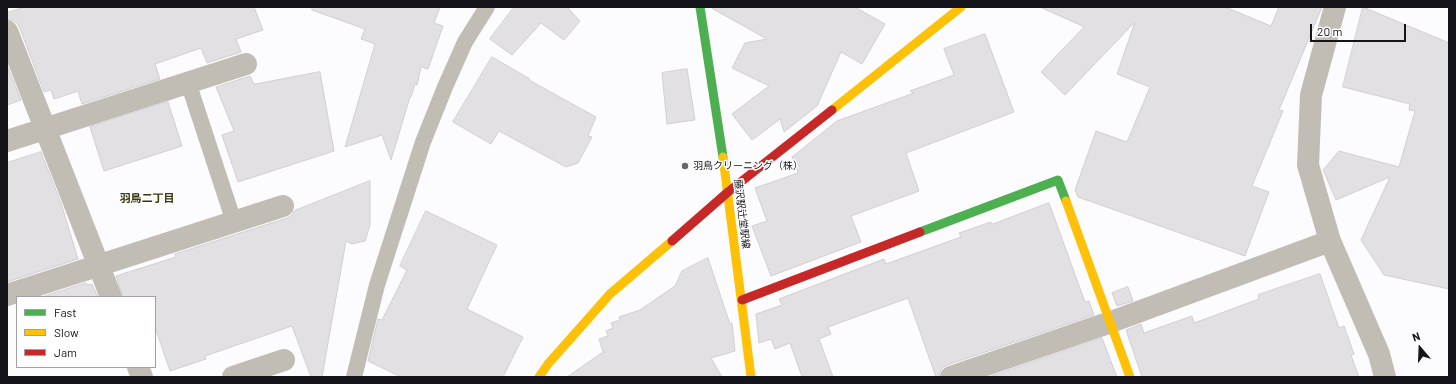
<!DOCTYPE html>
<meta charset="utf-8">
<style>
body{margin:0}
#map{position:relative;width:1456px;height:384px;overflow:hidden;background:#fcfbfd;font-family:Barlow,sans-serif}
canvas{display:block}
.frame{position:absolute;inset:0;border:8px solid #15141a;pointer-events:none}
.legend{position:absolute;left:16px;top:296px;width:140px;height:72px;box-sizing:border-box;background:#fff;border:1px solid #a1a1a3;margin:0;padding:5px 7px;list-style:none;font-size:12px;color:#15141a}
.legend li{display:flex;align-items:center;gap:8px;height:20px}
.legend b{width:20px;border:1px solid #a1a1a3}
.north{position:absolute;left:1400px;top:328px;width:40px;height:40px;-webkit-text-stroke:3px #fff;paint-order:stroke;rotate:341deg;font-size:11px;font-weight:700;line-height:16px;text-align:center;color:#15141a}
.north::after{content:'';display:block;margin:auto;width:14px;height:18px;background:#15141a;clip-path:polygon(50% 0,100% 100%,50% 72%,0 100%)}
.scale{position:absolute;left:1310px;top:24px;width:96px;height:18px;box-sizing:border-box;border:2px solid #15141a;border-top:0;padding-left:5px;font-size:12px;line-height:14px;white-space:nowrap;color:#15141a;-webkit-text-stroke:3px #fff;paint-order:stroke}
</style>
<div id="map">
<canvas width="1456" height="384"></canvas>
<div class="frame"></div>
<ul class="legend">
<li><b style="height:5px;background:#4caf50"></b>Fast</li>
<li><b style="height:5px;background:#ffc107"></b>Slow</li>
<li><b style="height:5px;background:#c62828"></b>Jam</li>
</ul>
<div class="north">N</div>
<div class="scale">20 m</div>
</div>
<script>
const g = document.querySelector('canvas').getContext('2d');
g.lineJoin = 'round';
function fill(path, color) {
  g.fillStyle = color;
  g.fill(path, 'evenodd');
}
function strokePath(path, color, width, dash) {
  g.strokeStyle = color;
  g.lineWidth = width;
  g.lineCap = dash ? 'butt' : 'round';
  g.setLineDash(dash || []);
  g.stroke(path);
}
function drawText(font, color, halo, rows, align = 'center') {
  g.font = font + ' Barlow,"Noto Sans JP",sans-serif';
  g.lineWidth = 3;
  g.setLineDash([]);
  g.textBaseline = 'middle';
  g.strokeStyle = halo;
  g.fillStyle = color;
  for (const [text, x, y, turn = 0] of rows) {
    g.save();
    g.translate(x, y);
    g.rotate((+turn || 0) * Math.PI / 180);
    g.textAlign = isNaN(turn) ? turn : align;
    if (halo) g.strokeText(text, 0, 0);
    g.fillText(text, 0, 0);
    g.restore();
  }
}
const building = new Path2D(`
 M25,7H254L263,30L236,39L241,52L207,63L201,48L155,64L160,79L82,104L78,91L54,99L51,90L44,92L19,26L14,21L7,19V13Z
 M313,7H440L434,23L443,26L428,69L421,67L417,85L415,84L411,97H410L391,160L382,135L345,147L375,44L361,39L365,29L312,10Z
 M514,7H567L580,21L564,40L541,23L512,55L490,39Z
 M713,7H855L885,24L862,64L841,52L817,106L784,132L780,119L752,140L732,114L769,86L732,68L745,43L767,39L713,9Z
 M1040,7H1225L1271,26L1279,7H1322L1279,110L1283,111L1252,186L1269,192L1245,256L1078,197L1075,190L1096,131L1127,142L1150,87L1117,74L1135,22L1065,95L1041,72L1084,27Z
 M1363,7L1449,43V289L1384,275L1361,240L1390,177L1336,200L1323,170L1339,151L1399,167L1415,111L1409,110L1410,104L1343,87Z
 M985,34L1014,112L906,153L919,191L851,216L861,242L771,276L752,226L767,221L755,188L798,173L792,157L837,121L914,93L910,91L954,75L944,49Z
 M492,57L530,79L529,80L596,117L588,136L592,137L578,163L566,167L499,131L491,144L453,122Z
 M7,65L21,100L7,105Z
 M687,69L695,120L667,124L662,73Z
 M320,72L334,151L238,182L222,135L234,131L216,87L250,76L254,84Z
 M168,102L182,146L104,171L90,127Z
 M41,152L61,203L78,259L7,282V163Z
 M370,181V225L365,241L352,244L346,241L322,377H311L292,326L205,356L206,359L170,371L155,327V297H123L116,276L176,257L175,254L287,218L292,215L294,211Z
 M1049,203L1085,302L1089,301L1094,315L947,365L941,369L939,377H936L908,298L828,327L831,334L819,339L833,377H802L790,343L775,349L771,339L759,343L756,314L782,305L779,299L884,259L886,264L961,237L959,233L991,222L992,224Z
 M426,211L497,245L467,309L523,337L503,377H401L368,361L378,319L382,320L407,270L400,266Z
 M708,258L730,324L732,323L735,351L711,358L722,377H567L603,352L599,339L608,336L606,331L613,328L611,323L620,320L619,317L640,310L675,286L682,271Z
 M1320,274L1339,328L1344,326L1354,354L1351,355L1359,377H1142L1126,330L1141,324L1144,333L1192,316L1194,323L1259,299L1258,295Z
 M86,283L87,285L92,284L98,297H42Z
 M1128,287L1133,301L1117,306L1112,293Z
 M1102,338L1117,377H989Z`);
fill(building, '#e3e0e3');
strokePath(building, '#d2ced1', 1);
strokePath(new Path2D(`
 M188,82L234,222
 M354,377L377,285L423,142L445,87L465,42L487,7`), '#c1bdb4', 16);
strokePath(new Path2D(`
 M1335,7L1311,95L1308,165L1330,241L1379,354L1385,377
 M7,31L111,297
 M7,141L246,64
 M7,295L283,206
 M138,367L142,377
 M233,377L284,360
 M951,377L1111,322L1330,241`), '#c1bdb4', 22);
strokePath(new Path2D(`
 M700,7L723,157
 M920,232L1058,180L1066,201`), '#4caf50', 9);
strokePath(new Path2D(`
 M832,110L961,7
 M723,157L751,377
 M1066,201L1130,377
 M539,377L548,364L610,294L672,241`), '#ffc107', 9);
strokePath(new Path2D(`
 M672,241L728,192L832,110
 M742,300L920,232`), '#c62828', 9);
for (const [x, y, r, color] of [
 [685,166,4,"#666569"]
]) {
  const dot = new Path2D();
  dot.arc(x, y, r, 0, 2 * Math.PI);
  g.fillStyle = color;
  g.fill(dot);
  strokePath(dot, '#fff', 1.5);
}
drawText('10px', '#15141a', '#fff', [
 ["羽鳥クリーニング（株）",693,166]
], 'left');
drawText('10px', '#15141a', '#fff', [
 ["藤沢駅辻堂駅線",742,214,83]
]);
drawText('bold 11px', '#38370d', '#fff', [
 ["羽鳥二丁目",147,198]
]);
</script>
